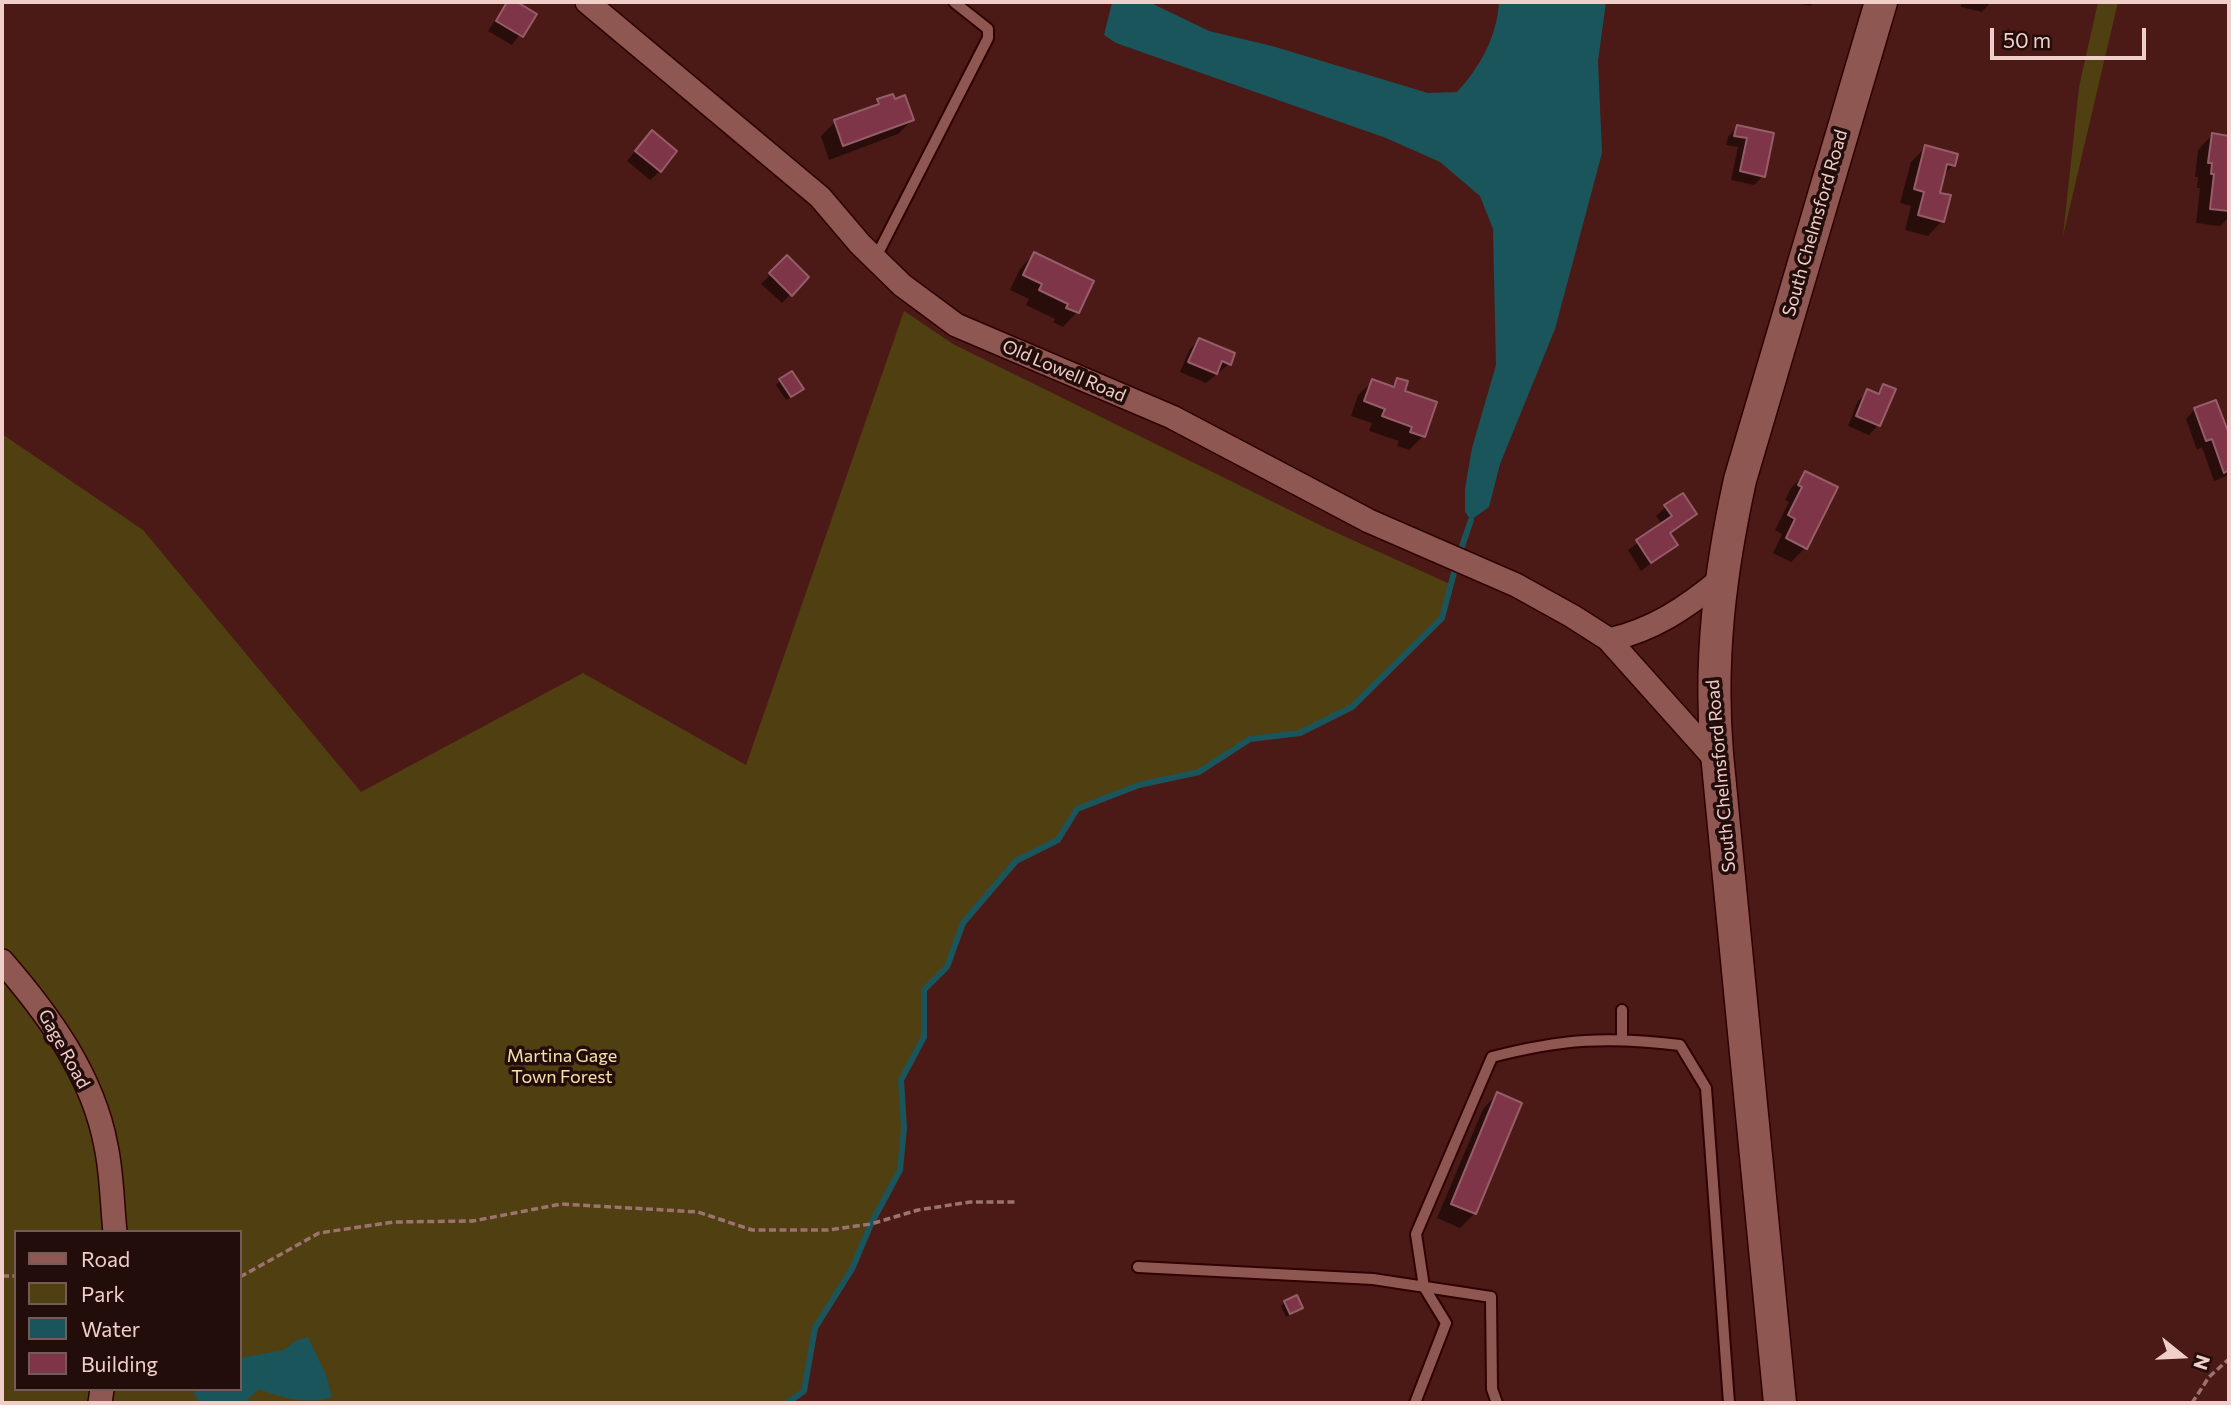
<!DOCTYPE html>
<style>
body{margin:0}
#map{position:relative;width:2231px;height:1405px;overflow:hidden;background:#4b1a16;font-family:Commissioner,sans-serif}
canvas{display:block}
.frame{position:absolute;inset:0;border:4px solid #f0cfca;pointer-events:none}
.legend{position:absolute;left:14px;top:1230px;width:228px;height:161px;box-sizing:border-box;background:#230d0b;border:2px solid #755b57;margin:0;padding:9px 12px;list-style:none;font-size:21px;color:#f0cfca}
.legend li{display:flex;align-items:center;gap:14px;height:35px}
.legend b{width:35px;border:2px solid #755b57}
.north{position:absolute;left:2147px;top:1321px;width:70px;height:70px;-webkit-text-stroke:5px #230d0b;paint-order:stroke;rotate:108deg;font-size:19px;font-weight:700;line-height:28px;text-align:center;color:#f0cfca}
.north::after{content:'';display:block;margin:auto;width:24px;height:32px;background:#f0cfca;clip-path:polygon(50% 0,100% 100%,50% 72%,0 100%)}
.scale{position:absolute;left:1990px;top:28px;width:156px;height:32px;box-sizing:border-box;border:4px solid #f0cfca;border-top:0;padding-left:9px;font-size:21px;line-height:24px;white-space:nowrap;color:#f0cfca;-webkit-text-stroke:5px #230d0b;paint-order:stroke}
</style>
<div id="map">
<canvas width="2231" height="1405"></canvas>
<div class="frame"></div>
<ul class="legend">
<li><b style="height:9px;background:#8f5751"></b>Road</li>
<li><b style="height:19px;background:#503f11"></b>Park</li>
<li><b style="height:19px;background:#1a555c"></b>Water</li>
<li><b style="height:19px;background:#7d3547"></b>Building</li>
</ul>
<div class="north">N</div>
<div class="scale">50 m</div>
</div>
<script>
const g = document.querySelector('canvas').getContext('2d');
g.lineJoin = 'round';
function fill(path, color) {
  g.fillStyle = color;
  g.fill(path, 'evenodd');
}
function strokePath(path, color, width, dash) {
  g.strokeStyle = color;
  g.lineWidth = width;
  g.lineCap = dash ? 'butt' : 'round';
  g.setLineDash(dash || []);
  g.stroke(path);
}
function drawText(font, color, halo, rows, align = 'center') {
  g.font = font + ' Commissioner,sans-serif';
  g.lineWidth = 7;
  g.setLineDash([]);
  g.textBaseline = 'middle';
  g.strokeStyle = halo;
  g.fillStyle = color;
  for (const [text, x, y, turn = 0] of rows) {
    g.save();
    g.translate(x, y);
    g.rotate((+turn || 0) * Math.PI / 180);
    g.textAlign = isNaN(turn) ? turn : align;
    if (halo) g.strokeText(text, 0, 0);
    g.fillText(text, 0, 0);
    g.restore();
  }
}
fill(new Path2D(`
 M2098,2H2118L2063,236L2079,87Z
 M904,311L953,344L1326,528L1450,584L1442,618L1352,707L1300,733L1250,739L1199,772L1139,785L1077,809L1058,840L1016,861L964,923L947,967L924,990V1037L901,1080L904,1128L900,1170L871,1224L852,1269L815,1328L804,1391L787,1403H2V434L143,530L361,792L583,673L746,765ZM16,1232H240V1389H16Z`), '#503f11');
fill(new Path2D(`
 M1149,2L1209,31L1272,46L1428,93L1457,92C1480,67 1497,37 1499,2H1606L1598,61L1602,153L1555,329L1500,464L1489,507L1471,520L1465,512V489L1472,448L1496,365L1493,229L1480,196L1440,162L1386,138L1116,43L1104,35L1112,3Z
 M308,1337L326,1375L332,1397C310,1405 281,1398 259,1389L244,1403H201L194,1394L195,1389H240V1358L284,1350L297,1340Z`), '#1a555c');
fill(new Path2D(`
 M508,2L534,15L512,45L488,31Z
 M1794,2H1815L1810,6Z
 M1962,2H1998L1990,3L1982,12L1961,7Z
 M878,101L912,120L898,134L829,160L821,136L835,122L871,109Z
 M1737,127L1772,134L1763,176L1754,185L1731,180L1738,147L1726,145L1728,137Z
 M2212,135L2229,137V217L2220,226L2196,223L2200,188H2197L2198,177H2195L2198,150Z
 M643,142L660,171L650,180L627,161Z
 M1926,147L1953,165L1942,176L1938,194L1942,221L1928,236L1905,230L1911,206L1900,203L1911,162Z
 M1034,254L1092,281L1077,312L1063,327L1053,322L1055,319L1026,305L1029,299L1010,290L1020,269Z
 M787,258L807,277L782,303L761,284Z
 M1199,340L1229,364L1206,383L1180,372L1190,349Z
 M1398,380L1423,436L1409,450L1397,446L1399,441L1369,431L1372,423L1351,416L1358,395L1373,381L1390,387Z
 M780,381L798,393L786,400L776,385Z
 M1884,386L1878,425L1869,435L1848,426L1858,401L1868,391L1875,395Z
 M2195,409L2229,436V475L2214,481L2202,447L2197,450L2186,419Z
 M1806,473V547L1791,562L1773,553L1782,534L1775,530L1789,502L1785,500L1791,488Z
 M1666,507L1695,514L1669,535L1675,545L1641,571L1628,550L1662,525L1656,516Z
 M1497,1094L1475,1213L1460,1228L1437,1218L1483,1109Z
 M1285,1302L1301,1308L1286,1317L1281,1306Z`), '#0007');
strokePath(new Path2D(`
 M1459,555L1471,520
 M787,1403L804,1391L815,1328L852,1269L871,1224L900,1170L904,1128L901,1080L924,1037V990L947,967L963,923L1016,861L1058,840L1077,809L1139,785L1199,772L1250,739L1300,733L1352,707L1442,618L1456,565`), '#1a555c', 6);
const building = new Path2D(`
 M507,2H517L537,14L523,37L496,21Z
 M893,94L895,99L905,95L914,120L843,146L834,120L879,104L877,99Z
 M1737,125L1774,133L1765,177L1740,171L1747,138L1734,136Z
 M652,130L677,151L661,172L635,151Z
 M2212,133L2229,136V211L2210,209L2214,174H2211L2212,163H2208Z
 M1925,145L1958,154L1955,166L1947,164L1940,193L1951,195L1944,222L1918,215L1924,192L1914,189Z
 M1034,252L1094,281L1079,313L1066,308L1068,304L1039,290L1042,284L1023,275Z
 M787,255L809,277L792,296L769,273Z
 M1199,338L1235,353L1231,365L1222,361L1217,374L1188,362Z
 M792,371L804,389L791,397L779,379Z
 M1397,378L1408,381L1405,391L1437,402L1425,437L1410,432L1412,427L1382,416L1385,409L1364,401L1372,379L1394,387Z
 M1883,384L1896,389L1880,426L1856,416L1867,389L1879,394Z
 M2216,400L2229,434V470L2224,473L2212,439L2206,441L2194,408Z
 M1805,471L1838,487L1807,549L1786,538L1795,519L1788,515L1802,487L1798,485Z
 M1683,493L1697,514L1670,533L1678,545L1651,563L1636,540L1672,516L1664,505Z
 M1497,1092L1522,1103L1476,1214L1451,1204Z
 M1297,1295L1303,1308L1290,1314L1284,1301Z`);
fill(building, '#7d3547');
strokePath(building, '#965d68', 2);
const lane = new Path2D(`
 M875,259L988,38V29L954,2
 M1622,1038V1010
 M1138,1267L1373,1279L1491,1297L1492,1389L1497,1403
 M1415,1403L1446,1323L1424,1287L1416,1234L1492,1057C1561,1039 1608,1036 1680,1045L1706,1088L1729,1403`);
const street = new Path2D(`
 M587,2L820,197L860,244L902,285L956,325L1172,417L1369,521L1516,585L1572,616L1608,639L1718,762
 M1609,640C1653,630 1686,608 1721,579
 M2,961C48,1014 93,1075 106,1146C112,1174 112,1204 115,1232
 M100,1403L102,1389`);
const secondary = new Path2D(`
 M1780,1403L1717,754C1709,660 1720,571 1740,480L1881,2`);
strokePath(lane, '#2f0102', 14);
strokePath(street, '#2f0102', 26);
strokePath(secondary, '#2f0102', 35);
strokePath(new Path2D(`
 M2,1276H16
 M240,1277L319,1233L394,1222L473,1221L561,1204L698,1212L752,1230H828L871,1224L918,1210L970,1202H1015
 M2192,1403L2209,1377L2229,1359`), '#9c736f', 3.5, [7, 3.5]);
strokePath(lane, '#8f5751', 10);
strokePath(street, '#8f5751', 23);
strokePath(secondary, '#8f5751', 32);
drawText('18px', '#f0cfca', '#230d0b', [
 ["South Chelmsford Road",1815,223,-74],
 ["Old Lowell Road",1064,371,23],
 ["South Chelmsford Road",1721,776,-95],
 ["Gage Road",64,1049,61]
]);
drawText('18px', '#fae1a8', '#230d0b', [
 ["Martina Gage",562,1056],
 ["Town Forest",562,1077]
]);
</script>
